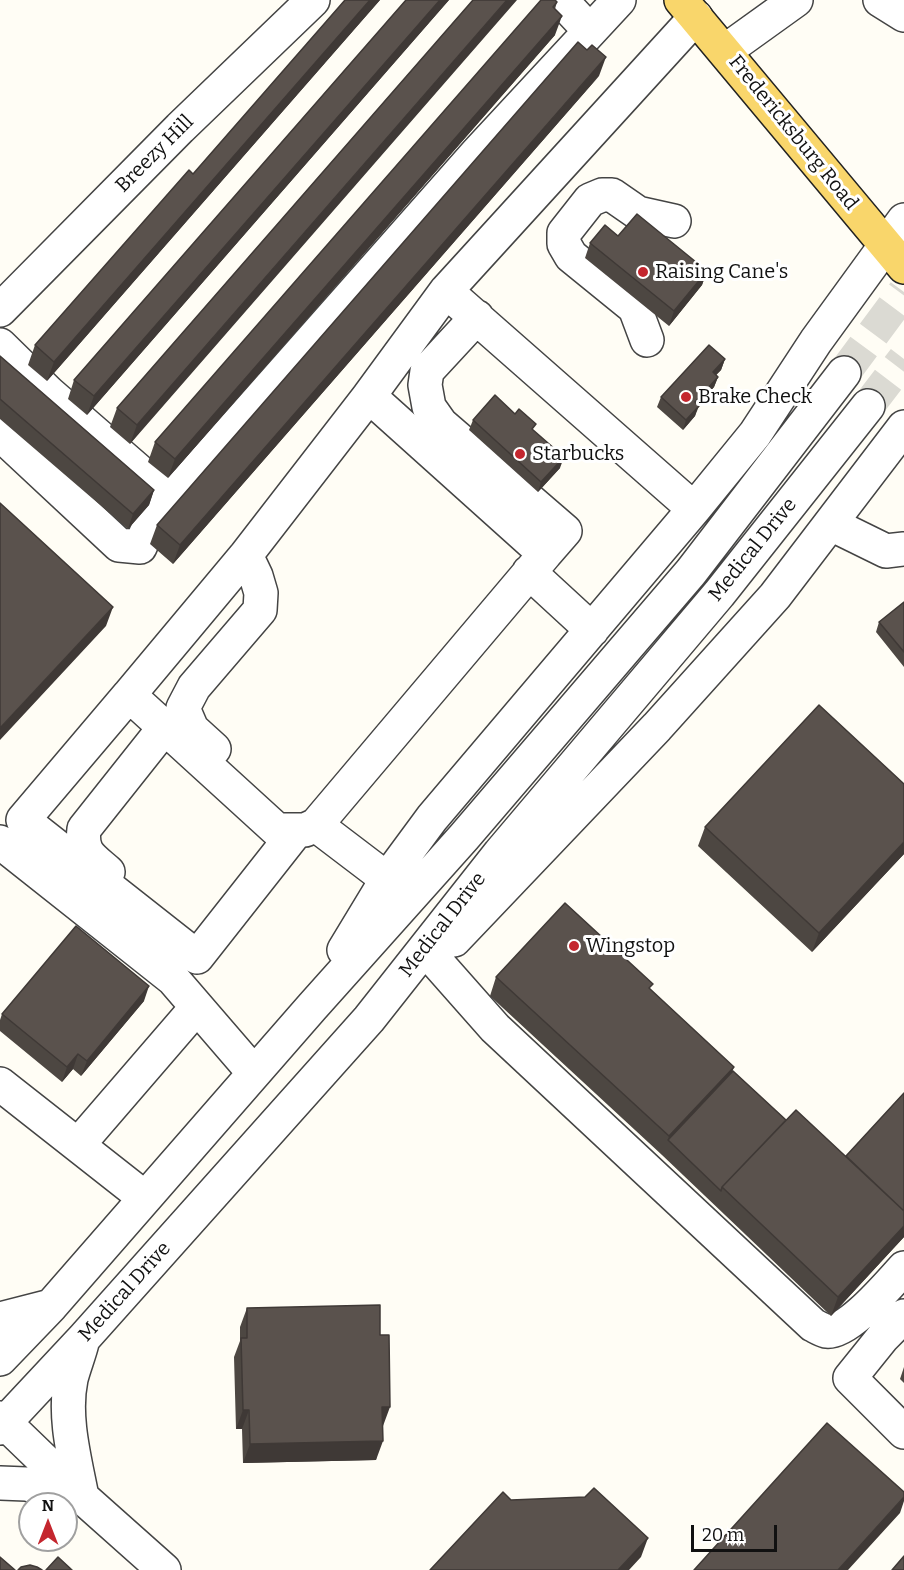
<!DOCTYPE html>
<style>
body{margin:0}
#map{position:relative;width:904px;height:1570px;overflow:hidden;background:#fffdf5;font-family:Bitter,serif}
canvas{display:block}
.north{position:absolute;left:18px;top:1492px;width:60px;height:60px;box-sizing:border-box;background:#fff;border:2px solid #a0a0a0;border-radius:50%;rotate:0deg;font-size:16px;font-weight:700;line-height:24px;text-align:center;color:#111}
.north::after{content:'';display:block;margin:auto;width:21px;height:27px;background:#c4262e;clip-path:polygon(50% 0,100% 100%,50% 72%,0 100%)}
.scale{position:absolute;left:691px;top:1525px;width:86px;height:27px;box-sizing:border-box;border:3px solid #111;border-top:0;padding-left:8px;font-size:18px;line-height:21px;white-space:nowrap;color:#111;-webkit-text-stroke:4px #fff;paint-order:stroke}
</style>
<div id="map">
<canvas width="904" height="1570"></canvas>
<div class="north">N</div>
<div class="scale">20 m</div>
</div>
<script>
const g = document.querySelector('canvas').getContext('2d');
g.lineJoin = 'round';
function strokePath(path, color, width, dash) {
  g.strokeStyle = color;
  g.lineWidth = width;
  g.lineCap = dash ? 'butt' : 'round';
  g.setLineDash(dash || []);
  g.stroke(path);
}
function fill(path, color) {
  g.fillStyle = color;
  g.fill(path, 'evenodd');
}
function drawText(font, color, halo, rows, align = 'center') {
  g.font = font + ' Bitter,serif';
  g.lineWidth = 6;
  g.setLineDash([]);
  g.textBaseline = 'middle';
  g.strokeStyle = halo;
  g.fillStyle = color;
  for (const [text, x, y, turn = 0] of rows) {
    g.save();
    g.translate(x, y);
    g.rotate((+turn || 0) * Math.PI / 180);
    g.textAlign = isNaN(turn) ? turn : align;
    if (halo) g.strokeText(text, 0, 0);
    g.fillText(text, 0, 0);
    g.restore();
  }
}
strokePath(new Path2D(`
 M844,373L904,292
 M868,406L904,359`), '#dbdad3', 33, [33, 16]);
const minor = new Path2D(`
 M561,0L590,31
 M880,0L904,15
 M725,51L796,0
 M446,291L694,509
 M0,310L180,128L313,0
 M477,317L427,371L425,385L429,407L441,424L565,531L545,554
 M647,340L635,308L571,256L564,244V233L590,200L602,195H612L638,213L674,221
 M0,345L49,393L156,486L182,487L478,152L619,0
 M369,396L545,554L316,825L305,830H277L129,695L246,555Z
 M369,396L446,291L696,17
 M0,434L119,545L140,547L166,487
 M831,524L886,551L904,549
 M529,572L592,630
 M129,695L23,820L197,957L297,830
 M214,749L192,729L183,708L194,687L260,610L261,593L256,576L246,555
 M316,825L387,879
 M0,842L173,979L254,1073
 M108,872C91,857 81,853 84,829L165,727
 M454,940L657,727L775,596L904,427
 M344,950L387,879L432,818L694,509L755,434L816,341L904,220
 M434,959L495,1028L813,1325C817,1327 822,1330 826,1331C847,1335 890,1283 904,1268
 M0,1084L145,1198
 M78,1145L197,1007
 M904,1316L883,1337L850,1378L904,1432
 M0,1319L51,1306
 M82,1343C79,1355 74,1367 71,1379C63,1417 75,1460 82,1497
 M0,1359L51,1306L312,1007L464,837L691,572L844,373
 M0,1418L82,1497L164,1570
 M0,1428L84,1338L369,1019L500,853L719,594L868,406
 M0,1483L26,1484L82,1497`);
const major = new Path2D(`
 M681,0L904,267`);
strokePath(minor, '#444', 36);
strokePath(major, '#222', 36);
strokePath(minor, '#fff', 33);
strokePath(major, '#f9d66b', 33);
fill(new Path2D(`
 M345,0H380L47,381L28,365L35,345L193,174Z
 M406,0H449L87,415L68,399L74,380Z
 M473,0L130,444L110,427L117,408Z
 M557,2L555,9V35L168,478L148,462L155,442Z
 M599,76L173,564L150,544L157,525Z
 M618,236L707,271L702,285L669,326L585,258L590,243Z
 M0,356L154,490L149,505L128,529L0,419Z
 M725,359L721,370L716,375L718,377L714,387L698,405L695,416L683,430L657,407L661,397Z
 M473,420L560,468L538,492L469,430Z
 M904,602V667L876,632L879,622Z
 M904,784V854L812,952L698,846L705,827Z
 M496,977L651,990L733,1071L786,1120L846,1156L904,1093V1237L831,1316L662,1155L490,996Z
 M144,1001L81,1076L73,1069L62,1082L0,1031V1020L2,1014Z
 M247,1308L383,1426H382L376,1460L243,1463L242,1429H236L234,1357L240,1341V1327Z
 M904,1367V1383L900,1379Z`), '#4d4742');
fill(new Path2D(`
 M370,0H380L47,381L54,362Z
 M440,0H449L87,415L94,396Z
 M507,0H517L130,444L137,425Z
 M562,16L555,35L168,478L175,459Z
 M606,57L599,76L173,564L180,545Z
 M707,271L702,285L669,326L674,311Z
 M725,359L721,370L709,382L713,372Z
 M718,377L714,387L691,413L695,402Z
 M699,406L695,416L683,430L686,420Z
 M564,457L560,468L538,492L541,482Z
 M154,490L149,505L128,529L133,514Z
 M113,607L106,626L0,740V728Z
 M904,842V854L812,952L819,933Z
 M149,986L144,1001L81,1076L87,1061Z
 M78,1054L73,1069L62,1082L67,1067Z
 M734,1067L727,1086L668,1140L669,1136Z
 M904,1226V1237L831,1316L838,1297Z
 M382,1407H390L383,1426H375Z
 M243,1410H249L242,1429H236Z
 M383,1441L376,1460L243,1463L250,1444Z
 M904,1497V1501L900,1513L848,1570H838Z
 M648,1538L641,1557L629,1570H618Z`), '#3f3936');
const building = new Path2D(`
 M345,0H370L54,362L35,345L189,170L193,174Z
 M406,0H440L94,396L74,380Z
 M473,0H507L137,425L117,408Z
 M541,0H555L557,2L553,7L562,16L175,459L155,442Z
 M578,42L587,50L592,45L606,57L180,545L157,525Z
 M637,214L707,271L674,311L590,243L605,225L618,236Z
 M709,345L725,359L713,372L718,377L695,402L699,406L686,420L661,397Z
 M0,356L154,490L133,514L0,399Z
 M495,395L515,414L519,409L536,424L532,429L564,457L541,482L473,420Z
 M0,503L113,607L0,728Z
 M904,602V652L879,622Z
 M819,705L904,784V842L819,933L705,827Z
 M565,903L653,984L649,988L734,1067L669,1136L496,977Z
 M76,926L149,986L87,1061L78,1054L67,1067L2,1014Z
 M733,1071L786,1120L722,1187L721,1191L668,1140Z
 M904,1093V1211L846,1156Z
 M796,1110L904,1211V1226L838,1297L722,1187Z
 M380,1305V1335H389L390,1407H382L383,1441L250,1444L249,1410H243L241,1338H247V1308Z
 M827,1423L904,1492V1497L838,1570H694Z
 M594,1488L648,1538L618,1570H430L503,1492L511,1500L585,1497Z
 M904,1556V1570H892Z
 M0,1557L15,1570H0Z
 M58,1557L72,1570H46Z
 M30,1565L37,1567L42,1570H18L21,1567Z`);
fill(building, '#5a524d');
strokePath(building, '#3f3936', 1.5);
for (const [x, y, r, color] of [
 [643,272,6,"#c4262e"],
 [686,397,6,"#c4262e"],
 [520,454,6,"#c4262e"],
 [574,946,6,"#c4262e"]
]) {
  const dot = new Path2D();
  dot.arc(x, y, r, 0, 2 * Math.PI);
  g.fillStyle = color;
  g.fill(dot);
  strokePath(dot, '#fff', 2);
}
drawText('20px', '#111', '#fff', [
 ["Fredericksburg Road",793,133,51],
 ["Breezy Hill",155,154,-45],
 ["Medical Drive",753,550,-51],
 ["Medical Drive",443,925,-52],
 ["Medical Drive",125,1292,-48]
]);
drawText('20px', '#111', '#fff', [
 ["Raising Cane's",655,272],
 ["Brake Check",698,397],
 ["Starbucks",532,454],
 ["Wingstop",586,946]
], 'left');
</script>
